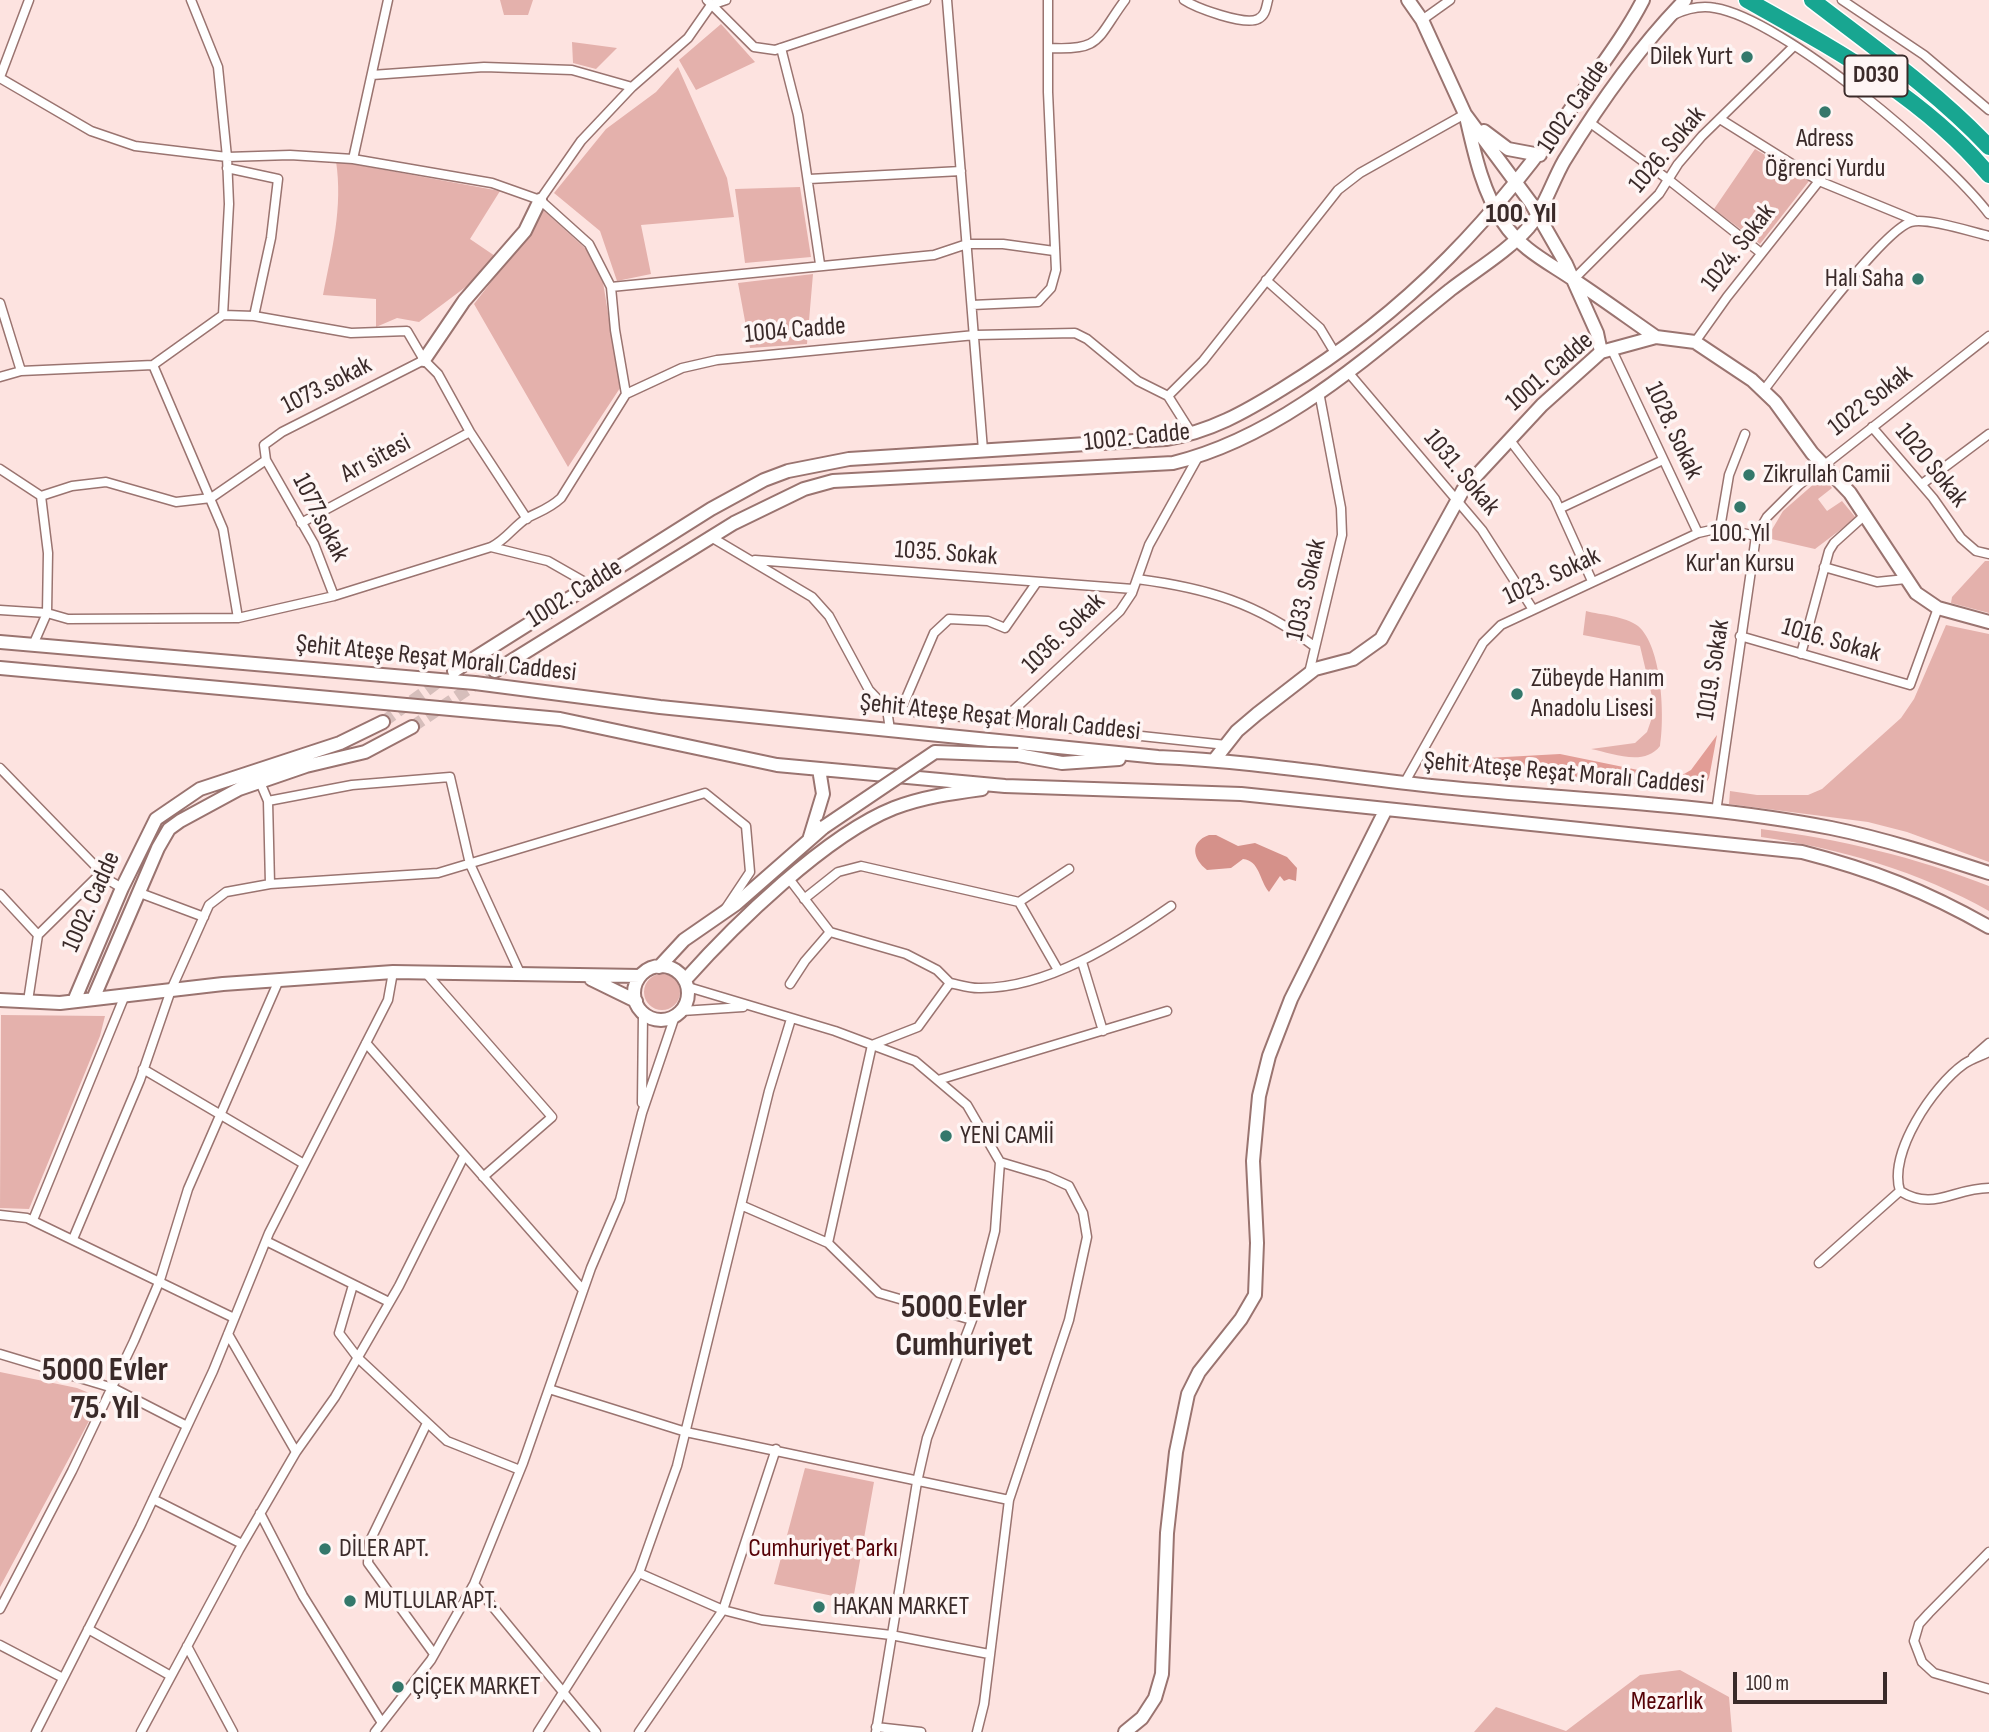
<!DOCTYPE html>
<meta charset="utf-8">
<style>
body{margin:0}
#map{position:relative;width:1989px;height:1732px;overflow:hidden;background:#fde3e0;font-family:"Sofia Sans Condensed",sans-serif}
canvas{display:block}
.scale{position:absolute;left:1733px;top:1672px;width:154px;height:32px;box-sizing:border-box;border:4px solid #3a2a29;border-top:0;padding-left:9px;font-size:21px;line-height:24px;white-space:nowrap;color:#3a2a29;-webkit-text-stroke:5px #fef5f4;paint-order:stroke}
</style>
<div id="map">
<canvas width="1989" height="1732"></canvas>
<div class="scale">100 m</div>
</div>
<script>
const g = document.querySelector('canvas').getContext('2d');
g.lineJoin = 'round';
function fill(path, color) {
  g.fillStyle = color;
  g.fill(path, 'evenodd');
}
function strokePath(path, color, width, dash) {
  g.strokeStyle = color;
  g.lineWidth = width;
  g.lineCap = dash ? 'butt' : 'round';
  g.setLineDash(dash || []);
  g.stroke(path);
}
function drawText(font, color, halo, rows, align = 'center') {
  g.font = font + ' "Sofia Sans Condensed",sans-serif';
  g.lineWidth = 7;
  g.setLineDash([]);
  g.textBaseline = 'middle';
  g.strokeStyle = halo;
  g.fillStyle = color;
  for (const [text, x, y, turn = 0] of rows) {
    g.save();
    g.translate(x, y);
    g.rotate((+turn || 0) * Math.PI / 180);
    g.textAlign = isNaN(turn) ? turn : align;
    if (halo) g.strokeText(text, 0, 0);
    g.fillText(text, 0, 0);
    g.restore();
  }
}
fill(new Path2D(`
 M500,0H533L528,15H504Z
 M721,24L755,62L696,90L679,60Z
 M572,42L617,48L596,69L573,63Z
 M678,67L727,178L734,217L641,225L651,274L617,281L600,231L554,193L606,129L656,92Z
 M1755,149L1809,181L1760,244L1714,209Z
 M336,161L500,191L470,239L495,256L483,274L419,322L397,318L376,327V299L323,295C332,249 343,208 336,161Z
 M800,187L811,257L745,263L735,189Z
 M1506 212a10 10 0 1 1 20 0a10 10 0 1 1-20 0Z
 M541,208L586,249L603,282L620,388L568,467L474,304L529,233Z
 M813,274L807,344L750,348L738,283Z
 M1823,476L1832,488L1818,499L1827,511L1842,501L1856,518L1815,549L1767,538L1783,511Z
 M1985,561H1989V613L1951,603L1952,597Z
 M1586,611C1601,615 1625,616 1638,626C1662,646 1665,717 1660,746C1644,767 1612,753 1591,749L1635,743L1647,732L1655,709L1640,646L1583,635Z
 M1946,625L1989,634V862L1907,832L1868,822L1729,804L1730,791L1757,795H1808L1822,789L1901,718L1914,699Z
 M1761,829C1840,839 1915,857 1989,886V911C1920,872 1839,848 1761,837Z
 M644 992a18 18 0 1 1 36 0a18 18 0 1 1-36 0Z
 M1,1015L105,1016L100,1036L29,1209L0,1208Z
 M0,1372L77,1388L94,1395L96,1408L0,1587Z
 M805,1468L874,1482L853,1600L774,1584Z
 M1680,1670L1729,1697L1732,1732H1474L1496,1707L1566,1731L1640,1675Z`), '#e4b1ac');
fill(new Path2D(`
 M1717,735L1709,778L1701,791L1443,765L1487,758L1560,754L1677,778L1691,770Z`), '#e29d96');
fill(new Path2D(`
 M1209,835H1216L1238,846L1255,843L1287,857L1297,868L1296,881L1289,879L1284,881L1280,876L1269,892C1259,880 1260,861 1243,859L1231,868L1207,870C1193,859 1189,842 1209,835Z`), '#d5918a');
strokePath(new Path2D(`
 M383,722L445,677
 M412,727L495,671`), '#d6bebb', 12, [12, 6]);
const street = new Path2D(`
 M191,0L218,67L227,157L229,204L223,315
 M707,0L754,47L775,50L926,0
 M947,0L983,450
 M1184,0C1196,8 1245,26 1258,19C1266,15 1266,7 1268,0
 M1842,0L1924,55L1989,110
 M1673,15C1686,9 1700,5 1715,8C1783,19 1946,157 1989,214
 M1422,20L1450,0
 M781,48L798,115L820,264
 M1049,48C1102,51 1096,39 1125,0
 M372,75L484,67L572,70L632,87
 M0,77L29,0
 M0,78L91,131L135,146L227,157L290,155L353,159L492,183L540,200L589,244L611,287L615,330L626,394L561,498C549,509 540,511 527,518C514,526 506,540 491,547L334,596L238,618L68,619L47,613L0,610
 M1720,119L1819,181L1914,220
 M1589,122L1669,180L1761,253
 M353,159L388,0
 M227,168L278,179L271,238L254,316
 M809,179L961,171
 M540,200L581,141L632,87L688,38L711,5L726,0
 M1574,279L1659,194L1678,164L1702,136L1793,47
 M1266,280L1320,328L1335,353
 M611,287L934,255L967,244H1003L1054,251
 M0,303L21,371
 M972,305L1038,302L1051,288L1056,270L1048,92V0
 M1695,342L1727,297L1819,181
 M1611,348L1698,533
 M153,365L223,529L238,618
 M1348,372L1482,530L1532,608
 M0,377L21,371L153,365L223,315L254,316L351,333L407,331L424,360L438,374L470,432L527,519
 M1764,390C1787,360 1882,230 1911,222C1926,217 1972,232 1989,236
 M626,394L682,368L717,360L975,335L1075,333L1087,339L1138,381L1168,396L1192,434
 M1168,396L1203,361L1338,190L1360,173L1465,114
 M1872,427L1933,498L1961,538L1976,551L1989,554
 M1509,439L1555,499L1592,581
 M0,469L41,496
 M1922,484L1989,434
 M41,496L72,486L106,482L176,502L211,498L266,460
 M1561,508L1663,460
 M301,523L470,432
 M1720,528L1729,475L1745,434
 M711,537L812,597L829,616L869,690L887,709L890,730
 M491,547L548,561L590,585
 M755,560L1133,589
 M1824,567L1877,582L1906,579
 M1137,579C1207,588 1257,603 1314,646
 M334,596L314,544L266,460L264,445L282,432L424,360
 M1740,636L1910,685L1938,608
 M33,645L47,613L48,553L41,496
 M1801,654L1829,551L1834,543L1865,515
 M1309,673L1342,535L1341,508L1319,392
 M887,709L1226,745
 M901,710L934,633L949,619L988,621L1005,628L1037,582
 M1004,719L1120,611L1132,593L1149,545L1198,457
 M0,768L110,881L122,888
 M260,782L268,801L270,884
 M1405,782L1483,643L1501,625L1698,533L1720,528L1756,536
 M268,801L352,785L450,777L470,864L520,973
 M1716,812L1756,536L1767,517L1799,485L1989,336
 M790,880L830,932L906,954L937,970L950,983
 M140,893L204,917
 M0,894L38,935L28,1001
 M804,899L838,872L861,866L1019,902L1058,970
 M1019,902L1069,869
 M38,935L102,872
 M1082,962L1103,1031
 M425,972L552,1117L483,1177
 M790,984L805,961L830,932
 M688,987L835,1031L915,1061L967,1105L1000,1162L995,1231L972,1320L927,1438L917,1482L876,1732
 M682,1011L743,1007
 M366,1043L583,1290
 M1989,1052C1981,1056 1971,1059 1964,1064C1933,1086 1888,1153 1900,1191C1934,1212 1953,1188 1989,1188
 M1973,1057L1989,1043
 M143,1069L304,1164
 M938,1080L1167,1011
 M642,1103L643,1013
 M743,1206L828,1243L879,1293L972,1320
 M0,1215L27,1218L234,1318
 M33,1220L125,995
 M73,1239L140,1080L171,990L209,905L226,892L270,884L438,873L705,793L746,826L750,872L726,908
 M266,1241L389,1302
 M828,1243L872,1045L918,1027L950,983C960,985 971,989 981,988C1048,988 1118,943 1171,906
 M1819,1263L1900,1191
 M353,1285L339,1333L358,1358L447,1441L520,1470
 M228,1334L296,1452
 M0,1354L113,1388L187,1426
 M549,1389L686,1432L1009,1500
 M427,1423L369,1543L368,1563L434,1654
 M153,1499L242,1544
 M260,1513L303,1596L382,1723
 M1989,1552L1929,1613L1919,1624L1914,1641L1922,1662L1934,1673L1989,1689
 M639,1573L723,1610L762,1620L891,1635L989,1654
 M474,1584L596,1732
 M0,1609L72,1471L134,1341L160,1280L188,1189L279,980
 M88,1629L171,1676
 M0,1645L63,1678
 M187,1646L233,1732
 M876,1727L921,1732
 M36,1732L140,1527L213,1371L269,1233L388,1000L393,972
 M141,1732L239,1550L296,1452L335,1397L399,1286L464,1156
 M375,1732L431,1660L474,1584L523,1463L591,1268L620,1200L642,1113L675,1016
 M538,1732L639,1573L677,1466L769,1091L791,1019
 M639,1732L723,1610L776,1449
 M977,1732L984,1704L1009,1500L1069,1320L1087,1237L1083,1213L1069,1186L1047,1176L1000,1162`);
const secondary = new Path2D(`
 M1408,0L1422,20L1465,114L1531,203L1566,264L1597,333L1601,352
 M1467,121C1475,156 1483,192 1503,222C1522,251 1550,263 1577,282C1604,300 1630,319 1656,337
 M1484,131L1508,149L1540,155
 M424,360L464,301L525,231L540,200
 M0,642L475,683L660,707L1158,757C1253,761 1347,777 1442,787C1572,800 1703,803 1831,828C1885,839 1937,856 1989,873
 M0,668L560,719L777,765L1005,786L1241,794L1802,852C1872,870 1926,891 1989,927
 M454,671L711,509L764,480L788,471L849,459L1166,439C1210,432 1245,412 1282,389C1410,311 1498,215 1582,93C1603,63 1626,33 1643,0
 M495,671L734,523L804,489L833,481L1173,463C1280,437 1367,357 1450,290C1476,270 1508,251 1529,227C1544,209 1552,182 1564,161C1599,104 1638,48 1685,0
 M1018,755L1062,763L1119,759
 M1215,759L1237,731L1257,714L1315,669L1353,659L1381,639L1463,490L1542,405L1601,352L1656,337L1695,342L1752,380L1775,402L1812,453L1850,493L1916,593L1938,608L1989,622
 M809,840L823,794L819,769
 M634 993a27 27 0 1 1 54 0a27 27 0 1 1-54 0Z
 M659,967L684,940L736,904L824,827
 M591,979L636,1001
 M685,980C734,925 826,835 894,808C923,797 952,793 982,789
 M93,999L158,848L169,829L180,821L239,789L306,766L365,752L412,727
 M0,1000L60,1003L223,984L393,972L640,976
 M74,1001L122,888L156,819L200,789L340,743L383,722
 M1125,1732L1142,1718L1155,1698L1162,1674L1167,1533L1176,1452L1188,1394L1199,1372L1241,1319L1255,1295L1257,1243L1253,1161L1259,1096L1269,1056L1291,999L1386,809`);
const highway = new Path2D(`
 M1747,0C1834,49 1924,97 1989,175
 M1812,0C1873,47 1936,91 1989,147`);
strokePath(street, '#9a7470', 11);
strokePath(secondary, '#9a7470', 16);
strokePath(highway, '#fff', 19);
strokePath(street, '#fff', 8);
strokePath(secondary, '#fff', 12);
strokePath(highway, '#18a691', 16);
const secondaryBridge = new Path2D(`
 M824,827L935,752L1018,755`);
strokePath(secondaryBridge, '#9a7470', 16, []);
strokePath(secondaryBridge, '#fff', 12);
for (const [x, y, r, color] of [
 [1747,57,7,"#34786b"],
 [1825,112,7,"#34786b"],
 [1918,279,7,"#34786b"],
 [1749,475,7,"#34786b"],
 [1740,507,7,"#34786b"],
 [1517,694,7,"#34786b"],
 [946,1136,7,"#34786b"],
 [325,1549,7,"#34786b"],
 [350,1601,7,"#34786b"],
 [819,1607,7,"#34786b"],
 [398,1687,7,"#34786b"]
]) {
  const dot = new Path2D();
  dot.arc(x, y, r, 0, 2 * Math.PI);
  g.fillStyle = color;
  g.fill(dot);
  strokePath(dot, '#fef5f4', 2.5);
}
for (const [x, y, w] of [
 [1876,76,63]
]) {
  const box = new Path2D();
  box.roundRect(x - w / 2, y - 20.5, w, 41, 5);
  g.fillStyle = '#fef5f4';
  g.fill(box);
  strokePath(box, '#3a2a29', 2);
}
drawText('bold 24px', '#3a2a29', null, [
 ["D030",1876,76]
]);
drawText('26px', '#3a2a29', '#fef5f4', [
 ["Dilek Yurt",1733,57,"right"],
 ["Adress",1825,139,"center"],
 ["Öğrenci Yurdu",1825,169,"center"],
 ["Halı Saha",1904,279,"right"],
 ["Zikrullah Camii",1763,475],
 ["100. Yıl",1740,534,"center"],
 ["Kur'an Kursu",1740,564,"center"],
 ["Zübeyde Hanım",1531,679],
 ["Anadolu Lisesi",1531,709],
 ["YENİ CAMİİ",960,1136],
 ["DİLER APT.",339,1549],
 ["MUTLULAR APT.",364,1601],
 ["HAKAN MARKET",833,1607],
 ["ÇİÇEK MARKET",412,1687]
], 'left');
drawText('26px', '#3a2a29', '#fef5f4', [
 ["1002. Cadde",1574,107,-56],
 ["1026. Sokak",1668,150,-50],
 ["1024. Sokak",1739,248,-52],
 ["1004 Cadde",795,331,-5],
 ["1001. Cadde",1550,372,-41],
 ["1073.sokak",327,386,-27],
 ["1022 Sokak",1871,401,-38],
 ["1028. Sokak",1673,431,65],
 ["1002. Cadde",1137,438,-6],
 ["Arı sitesi",376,459,-28],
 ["1020 Sokak",1931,466,51],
 ["1031. Sokak",1461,473,50],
 ["1077.sokak",320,518,63],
 ["1035. Sokak",946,554,4],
 ["1023. Sokak",1552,577,-25],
 ["1033. Sokak",1307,590,-77],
 ["1002. Cadde",575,594,-32],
 ["1036. Sokak",1064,634,-44],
 ["1016. Sokak",1831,641,16],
 ["Şehit Ateşe Reşat Moralı Caddesi",436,659,6],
 ["1019. Sokak",1714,670,-81],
 ["Şehit Ateşe Reşat Moralı Caddesi",1000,718,6],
 ["Şehit Ateşe Reşat Moralı Caddesi",1564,774,5],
 ["1002. Cadde",92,902,-66]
]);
drawText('26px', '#560207', '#fef5f4', [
 ["Cumhuriyet Parkı",823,1549],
 ["Mezarlık",1667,1702]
]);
drawText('bold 28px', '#3a2a29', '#fef5f4', [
 ["100. Yıl",1521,215]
]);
drawText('bold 33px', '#3a2a29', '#fef5f4', [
 ["5000 Evler",964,1309],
 ["Cumhuriyet",964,1347],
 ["5000 Evler",105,1372],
 ["75. Yıl",105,1410]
]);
</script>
